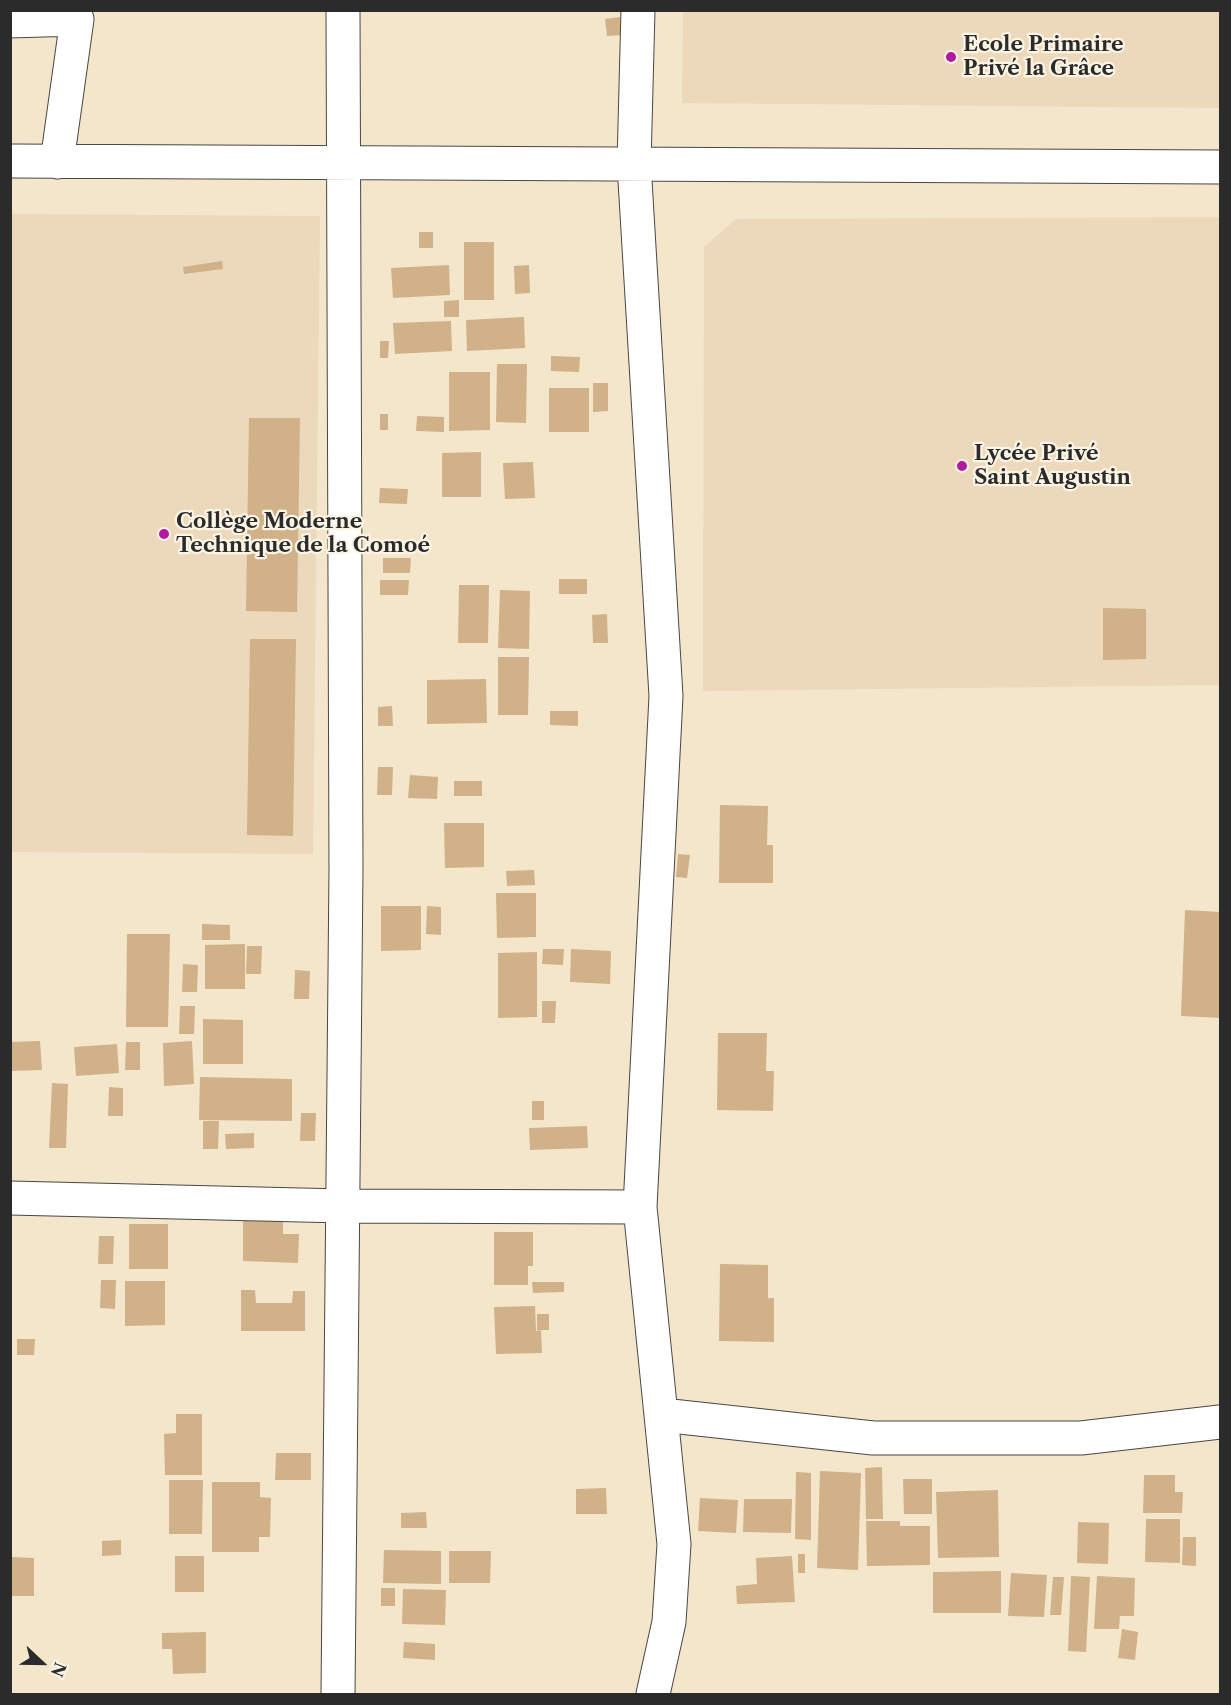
<!DOCTYPE html>
<meta charset="utf-8">
<style>
body{margin:0}
#map{position:relative;width:1231px;height:1705px;overflow:hidden;background:#f4e6cb;font-family:"Libre Caslon Text",serif}
canvas{display:block}
.frame{position:absolute;inset:0;border:12px solid #2b2b2b;pointer-events:none}
.north{position:absolute;left:12px;top:1633px;width:60px;height:60px;-webkit-text-stroke:4px #fcf5e5;paint-order:stroke;rotate:112deg;font-size:16px;font-weight:700;line-height:24px;text-align:center;color:#2b2b2b}
.north::after{content:'';display:block;margin:auto;width:21px;height:27px;background:#2b2b2b;clip-path:polygon(50% 0,100% 100%,50% 72%,0 100%)}
</style>
<div id="map">
<canvas width="1231" height="1705"></canvas>
<div class="frame"></div>
<div class="north">N</div>
</div>
<script>
const g = document.querySelector('canvas').getContext('2d');
g.lineJoin = 'round';
function fill(path, color) {
  g.fillStyle = color;
  g.fill(path, 'evenodd');
}
function strokePath(path, color, width, dash) {
  g.strokeStyle = color;
  g.lineWidth = width;
  g.lineCap = dash ? 'butt' : 'round';
  g.setLineDash(dash || []);
  g.stroke(path);
}
function drawText(font, color, halo, rows, align = 'center') {
  g.font = font + ' "Libre Caslon Text",serif';
  g.lineWidth = 4.5;
  g.setLineDash([]);
  g.textBaseline = 'middle';
  g.strokeStyle = halo;
  g.fillStyle = color;
  for (const [text, x, y, turn = 0] of rows) {
    g.save();
    g.translate(x, y);
    g.rotate((+turn || 0) * Math.PI / 180);
    g.textAlign = isNaN(turn) ? turn : align;
    if (halo) g.strokeText(text, 0, 0);
    g.fillText(text, 0, 0);
    g.restore();
  }
}
fill(new Path2D(`
 M683,11H1220V108L682,103Z
 M11,214L320,216L313,854L11,852Z
 M1220,217V685L703,691L704,247L736,219Z`), '#ecd8ba');
fill(new Path2D(`
 M620,17L622,35L607,36L605,19Z
 M419,232H433V248H419Z
 M464,242H494V300H464Z
 M222,261L223,269L184,274L183,267Z
 M449,265L450,295L393,298L391,268Z
 M529,265L530,293L515,294L514,266Z
 M459,300V317H444V301Z
 M524,317L525,348L467,351L466,320Z
 M451,321L452,351L395,354L393,323Z
 M380,341H389L388,358H380Z
 M551,356L580,357L579,372L551,371Z
 M497,364H527L526,423L496,422Z
 M449,372H490V430L449,431Z
 M593,383H608V411L593,412Z
 M549,388H589V432H549Z
 M380,414H388V430H380Z
 M417,416L444,417V432L416,431Z
 M249,418H300L297,612L246,611Z
 M481,452V497H442V453Z
 M533,462L535,498L505,499L503,463Z
 M380,488L408,489L407,504L379,503Z
 M383,558H411L410,573H383Z
 M559,579H587V594H559Z
 M380,580H409L408,595H380Z
 M459,585H489L488,643H458Z
 M500,590L530,591L529,649L498,648Z
 M1103,608L1146,609V659L1103,660Z
 M607,614L608,643H593L592,615Z
 M250,639H296L293,836L247,835Z
 M498,657H529L528,715H498Z
 M486,679L487,723L427,724V680Z
 M392,706L393,726H378V707Z
 M550,711H578V726L550,725Z
 M378,767H393L392,795H377Z
 M410,775L438,777L437,799L408,798Z
 M454,781H482V796H454Z
 M720,805L768,806L767,845H773V883H719Z
 M444,823H484V867L445,868Z
 M678,854L690,855L687,878L676,877Z
 M534,870L535,885L507,886L506,871Z
 M496,893H536V937L497,938Z
 M381,906H421V950L381,951Z
 M427,906L441,907V935L426,934Z
 M1185,910L1220,912V1018L1181,1016Z
 M202,924L230,925V940H202Z
 M127,934H170L168,1027H126Z
 M245,944V989H205V945Z
 M247,946H262L261,974H246Z
 M543,949H564L563,965L542,964Z
 M571,949L611,951L610,984L570,982Z
 M537,952V1017L498,1018V953Z
 M183,964L198,965L197,992H182Z
 M295,970L310,971L309,999H294Z
 M542,1001H556L555,1023H542Z
 M180,1006H195L194,1034H179Z
 M203,1019L243,1020V1064H203Z
 M718,1033H767L766,1071H774L773,1111L717,1110Z
 M40,1041L42,1070L10,1071V1042Z
 M192,1041L194,1084L164,1086L163,1043Z
 M126,1042H140V1070H125Z
 M117,1044L119,1073L76,1076L74,1047Z
 M200,1077L292,1079V1121L199,1120Z
 M52,1083L68,1084L66,1148H49Z
 M109,1087L123,1088V1116H108Z
 M532,1101H544V1120H532Z
 M301,1113H316L315,1141H300Z
 M203,1121H219L218,1149H203Z
 M587,1126L588,1148L530,1150L529,1128Z
 M254,1133V1148L226,1149L225,1134Z
 M243,1216H283V1234H299L298,1263L243,1261Z
 M129,1224H168V1269H129Z
 M494,1232H533V1266H528V1285H494Z
 M99,1236H114L113,1264H98Z
 M720,1264L768,1265V1298H774V1342L719,1341Z
 M101,1280H116L115,1309L100,1308Z
 M125,1281H165V1325L125,1326Z
 M532,1282H564V1292L533,1293Z
 M241,1290H255L256,1303H292L293,1291H305V1331H241Z
 M535,1306L536,1331L541,1330L542,1353L496,1354L494,1307Z
 M537,1314H549V1330H537Z
 M17,1339H35L34,1355H17Z
 M176,1414H202V1475H165L164,1434L176,1433Z
 M276,1453H311V1480H275Z
 M882,1467L883,1519H866L865,1468Z
 M820,1471L861,1473L858,1570L817,1568Z
 M796,1472L811,1473V1540L795,1539Z
 M1144,1475H1175V1492H1183L1182,1513H1143Z
 M903,1479H932V1514H904Z
 M169,1480H203L202,1534H169Z
 M212,1482H260V1497L271,1498L270,1537H259V1552H212Z
 M606,1488L607,1514H576V1489Z
 M998,1490L999,1557L938,1558L936,1492Z
 M700,1498L738,1500L736,1533L698,1531Z
 M744,1499H792L791,1533L743,1532Z
 M426,1512L427,1528H401V1513Z
 M1146,1519H1180V1563L1145,1562Z
 M866,1521H900V1526H930V1565L867,1566Z
 M1078,1522L1109,1523L1108,1564L1077,1563Z
 M1183,1537H1196V1566L1182,1565Z
 M121,1540V1555L102,1556V1541Z
 M384,1550L441,1551V1584L383,1583Z
 M449,1551H491L490,1583H449Z
 M798,1554H805V1573H798Z
 M175,1556H204V1592H175Z
 M792,1556L795,1602L737,1604L736,1586L757,1584L756,1558Z
 M10,1557L34,1558V1596H10Z
 M1001,1571V1613H933V1572Z
 M1011,1573L1047,1575L1044,1617L1008,1616Z
 M1071,1576L1090,1577L1086,1652L1068,1651Z
 M1097,1576L1135,1578L1134,1616H1120L1119,1629H1094Z
 M1053,1577H1064L1061,1615H1050Z
 M381,1588H395V1606H381Z
 M403,1589L446,1590L445,1625L402,1624Z
 M1122,1629L1138,1632L1135,1660L1118,1658Z
 M206,1632V1673L173,1674L172,1649H162V1633Z
 M404,1642L435,1644V1660L403,1658Z`), '#d0b188');
const minor = new Path2D(`
 M638,10L634,164L666,696L640,1207L674,1544L669,1622L653,1694
 M10,21L77,19L57,162
 M10,161L1220,167
 M10,1198L343,1206L640,1207
 M662,1415L873,1438H1081L1220,1422
 M338,1694L346,869L343,10`);
strokePath(minor, '#494743', 35);
strokePath(minor, '#fff', 33);
for (const [x, y, r, color] of [
 [951,57,6,"#b5179e"],
 [962,466,6,"#b5179e"],
 [164,534,6,"#b5179e"]
]) {
  const dot = new Path2D();
  dot.arc(x, y, r, 0, 2 * Math.PI);
  g.fillStyle = color;
  g.fill(dot);
  strokePath(dot, '#fcf5e5', 2);
}
drawText('bold 21px', '#2b2b2b', '#fcf5e5', [
 ["Ecole Primaire",963,45],
 ["Privé la Grâce",963,69],
 ["Lycée Privé",974,454],
 ["Saint Augustin",974,478],
 ["Collège Moderne",176,522],
 ["Technique de la Comoé",176,546]
], 'left');
</script>
